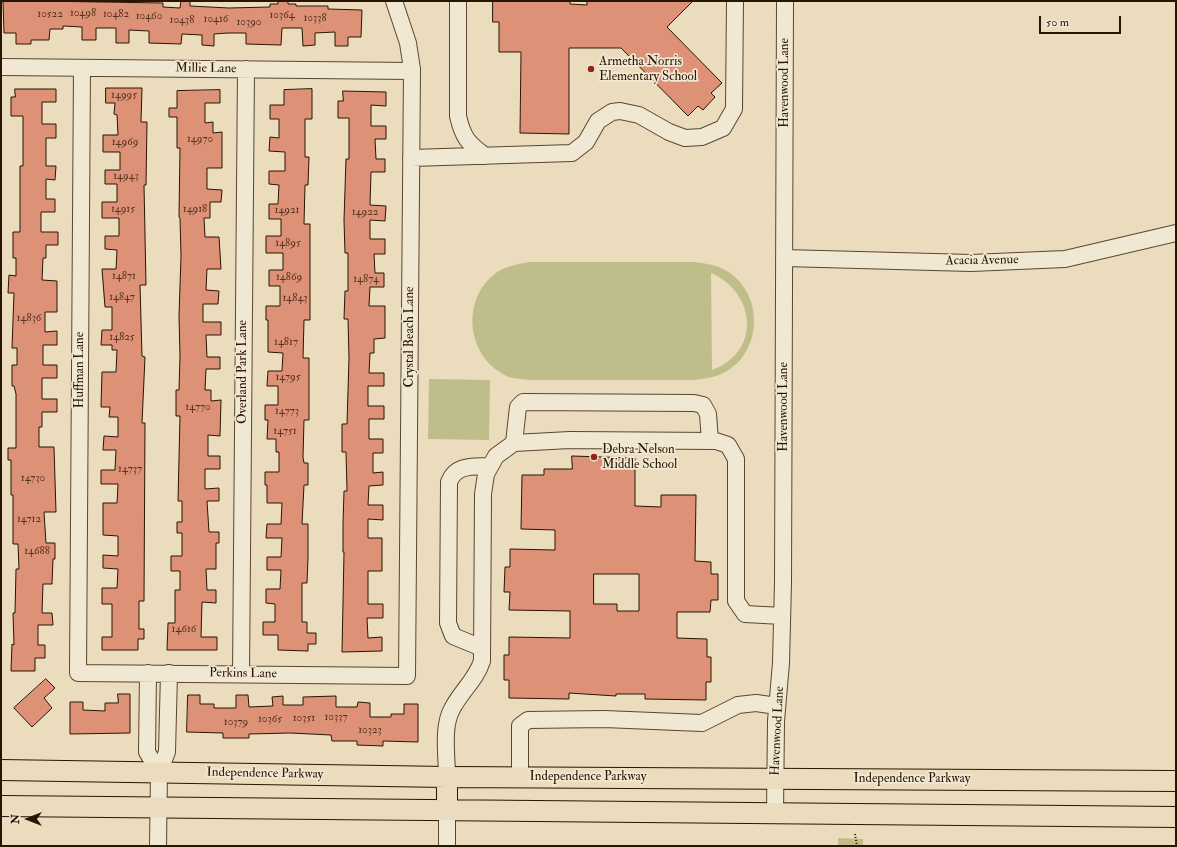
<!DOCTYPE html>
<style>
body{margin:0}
#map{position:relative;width:1177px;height:847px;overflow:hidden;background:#eadcbc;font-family:"IM FELL Double Pica",serif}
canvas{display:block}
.frame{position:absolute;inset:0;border:2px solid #2a1403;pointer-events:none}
.north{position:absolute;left:8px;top:799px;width:40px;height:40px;-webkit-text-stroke:3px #f1e8d3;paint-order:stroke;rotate:270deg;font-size:11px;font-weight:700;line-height:16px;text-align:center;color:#2a1403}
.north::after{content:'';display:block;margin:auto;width:14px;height:18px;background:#2a1403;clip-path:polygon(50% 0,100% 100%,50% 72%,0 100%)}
.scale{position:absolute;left:1039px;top:16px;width:82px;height:18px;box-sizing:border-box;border:2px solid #2a1403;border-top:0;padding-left:5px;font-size:12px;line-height:14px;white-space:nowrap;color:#2a1403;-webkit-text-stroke:3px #f1e8d3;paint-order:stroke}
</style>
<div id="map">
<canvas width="1177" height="847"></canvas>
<div class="frame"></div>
<div class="north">N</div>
<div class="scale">50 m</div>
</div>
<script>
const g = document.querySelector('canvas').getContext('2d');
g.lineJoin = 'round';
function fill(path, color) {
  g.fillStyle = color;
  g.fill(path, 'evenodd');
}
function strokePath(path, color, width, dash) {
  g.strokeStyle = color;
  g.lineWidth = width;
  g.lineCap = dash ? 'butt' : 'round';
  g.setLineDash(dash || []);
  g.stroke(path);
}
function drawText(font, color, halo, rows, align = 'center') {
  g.font = font + ' "IM FELL Double Pica",serif';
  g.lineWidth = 3.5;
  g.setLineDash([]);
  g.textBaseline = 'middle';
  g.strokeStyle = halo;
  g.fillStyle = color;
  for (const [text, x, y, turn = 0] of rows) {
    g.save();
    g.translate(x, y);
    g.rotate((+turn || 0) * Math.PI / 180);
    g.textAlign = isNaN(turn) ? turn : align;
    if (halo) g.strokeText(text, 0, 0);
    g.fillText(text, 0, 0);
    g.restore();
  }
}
fill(new Path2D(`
 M530,262H695C708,264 719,265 730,273C762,295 762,347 730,369C719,377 708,378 695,380H530C525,379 518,379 512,378C468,363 458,301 496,273C506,266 518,264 530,262ZM711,273C749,289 762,338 726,363C722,366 716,368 712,370Z
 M429,379L490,380L489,440L428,439Z
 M838,838L863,839V846H838Z`), '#bfbe8b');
const building = new Path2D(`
 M40,1L163,3V7L180,8L181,1H190V6L229,8L270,7V4H278V1H288V4H296V6H328V9L362,10L361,37H348V46H335V32L315,33V45L303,46L302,28H282L281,45L246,44V33H228L214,34V46L202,45V35L182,34L181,44L149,43V31L129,30V43H116V28H96V40H82V27L63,26V29H50L49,40H31V44H16V33H4L3,2Z
 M493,1H570V4L587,5V1H693L667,27L722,83L711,93L715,97L703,110L698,106L688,116L621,48H569V134L520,133L521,52H499V22H493Z
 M106,88H142L141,122H147L146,185H144L146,285H140L142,356L145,357L142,423H145L144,601H139V629H144V639H138V650H102V637H112V604H102V588H117L118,569L103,568V555L118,556V536L103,535V503H117L118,484H101V470H115L116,450H103L104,436L118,437V417H109L110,407H101L102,372H116L117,350H112V345H101L102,330H112V307H105L102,269H116L117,250L105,249V236H119V218H102V202H117V184H105V170H120V152H103V135H118L117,115L114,114L115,103H106Z
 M15,89H56V102H42V124H56V138H46V166H56L55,180L46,179V199H55V212H41V232H58V245H46V258H43L42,280L57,281V312H45V332L57,331V345H43V365H57V378H42V399H57V412H42V427H39V447H54L56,512H44L46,543H55V559H53L52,584H43L42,613H52L53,625H38V645H45V658H35V671H11L12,644L14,645L13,613H15L16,569H19L18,544H13V495H11V460H8V448H16V394L14,386H12V365H17V348H12L14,293H8L9,275L16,276V258H13V232H20V166H23V116H11V97H15Z
 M312,89V119H305V157H309L308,185H305L304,224H310V320H304L303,358H309V420H304L303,457L304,463H308V485H304L302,524H308V558L307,583H302V622H307V633H316V644H308V651L278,650V635H263V622H275V604L266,603V589H280L281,570H267V557H281L282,538H266L267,524H281L282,503H267V485H265V472H279V452H276V439H267L268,420H265V405H278V386H267L268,371H282L283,353L268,352V320H266V306H280V286H269V270H283V253H266V236H281V219H269V204H278L279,185L269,184V171H285V152L269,151L270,137L279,138V119H270V105H284V90Z
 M220,90V103H205V123L213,122V133L222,132V168H207V189L222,190L221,202H210V218H204L205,237H219L221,269H207L206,290L219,291L218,304H203V322H221V335H206L207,357H220V369H206L205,390H211V401L221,400L220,436L208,435V456H220V469H205V489L219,488V501H207L209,532H219V543H216V569H206L207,590H216V603L202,602L201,637H217V650H167L168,623H175V590H180V571H171V556H182V533H177V522H182V501H178L180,416H176V390H179L180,356L179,316L181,256L180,218L179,217L180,148H177V117H169V108H177V91Z
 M343,91L386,92V106L371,105V126H386V139H375L376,159H385V172H371L370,205L386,206L385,221L370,220V239H385V254H374L375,273H384V287H370L369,306H385V338L374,339V353H370L369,373H384V386H368V406H384V419H369V439H383V453H373V473L383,472V485L369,486L368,505H383V520L368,519V538H382V571H368V604H383V618H367L368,638L382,637V651L342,652L344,552H343V524L344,491H347L346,452H342V424H347L349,358L348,319H344L345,291H348V253H345L344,220L346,159H349V118H338V101H343Z
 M572,456L635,458V506L661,507V495H696L695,561L711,562V574H718V600H711L710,612H677V638L707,639V657H711V682H706V700L645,699V694H616V696L569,693V699L509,698V680H504V655H509V637L570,638V611L509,610L510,592H504L505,567H510V549L555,550V530L521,529L522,475H544V469H572ZM594,574H639V611H617V604H594Z
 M46,679L55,688L44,698L52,708L32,727L14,708Z
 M118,694H130V733L70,734V702H83V710L105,711V703H118Z
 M188,695H200V704H214V708H236V695H248L249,707L273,706L272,697L283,696V705H303V697L336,696V707H357L358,702L370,703V717H391V714H404V704H418V742L383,741V746L357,745V741H332L331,735L290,733L249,734V738H223V733L187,732Z`);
fill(building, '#dd9177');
strokePath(building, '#2a1403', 1);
const minor = new Path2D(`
 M458,1V116C463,138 468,143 485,156
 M1,67L412,71
 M82,68L78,673L407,676L412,69L408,43L394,1
 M411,158L572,153L586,142L598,121L612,112L620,111L639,115L669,132L685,138L702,137L723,128L734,109L735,1
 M784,258L971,263L1065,259L1176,233
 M514,443L518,407L523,402L694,403L703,405L708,414L710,441
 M482,648L453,636L448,623L449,482C456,464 473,467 490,466
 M148,673L147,752L159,772
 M241,674L246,69
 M447,777C447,756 442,727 452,709C461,691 476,680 482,661L483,494L486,474L496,456L514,443L570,440L716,441L728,445L736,459V601L745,614L782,616
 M520,777V726L528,720L604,719L702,723L738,705L756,703L777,706
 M775,813L776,721L781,663L783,583L785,1
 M158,846L159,772L167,752L169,673
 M447,846V810`);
const major = new Path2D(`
 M1,770L447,777L1176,781
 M447,777V810
 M1,806L1176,817`);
strokePath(minor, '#5a4631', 18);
strokePath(major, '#2a1403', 22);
strokePath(new Path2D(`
 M855,834L857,846`), '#2a1403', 2, [1, 2]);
strokePath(minor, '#f1e8d3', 16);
strokePath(major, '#eadcbc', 20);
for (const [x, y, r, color] of [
 [591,69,4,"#8f2418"],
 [594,457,4,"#8f2418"]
]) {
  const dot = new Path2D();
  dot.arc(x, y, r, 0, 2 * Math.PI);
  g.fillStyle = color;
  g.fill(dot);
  strokePath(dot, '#f1e8d3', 1.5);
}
drawText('11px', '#573320', null, [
 ["10498",83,14],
 ["10522",50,15],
 ["10482",116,15],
 ["10364",282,16],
 ["10460",149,17],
 ["10338",315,19],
 ["10416",216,20],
 ["10438",182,21],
 ["10390",249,23],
 ["14995",124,96],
 ["14970",200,140],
 ["14969",125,143],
 ["14943",126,177],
 ["14915",123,210],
 ["14918",195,210],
 ["14921",287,211],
 ["14922",365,213],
 ["14895",288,244],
 ["14871",124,277],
 ["14869",289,278],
 ["14874",366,280],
 ["14847",122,298],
 ["14843",295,299],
 ["14836",29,319],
 ["14825",122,338],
 ["14817",286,343],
 ["14795",288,378],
 ["14770",198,408],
 ["14773",287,412],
 ["14751",285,432],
 ["14737",130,470],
 ["14730",33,479],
 ["14712",29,520],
 ["14688",37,552],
 ["14616",184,630],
 ["10337",336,718],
 ["10351",304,719],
 ["10365",270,720],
 ["10379",236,723],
 ["10323",370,731]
]);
drawText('13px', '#2a1403', '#f1e8d3', [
 ["Armetha Norris",599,62],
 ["Elementary School",599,77],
 ["Debra Nelson",602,450],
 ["Middle School",602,465]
], 'left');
drawText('13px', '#2a1403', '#f1e8d3', [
 ["Millie Lane",206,69,1],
 ["Havenwood Lane",785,83,-90],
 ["Acacia Avenue",982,261,-1],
 ["Crystal Beach Lane",410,337,-90],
 ["Huffman Lane",80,370,-90],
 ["Overland Park Lane",243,372,-90],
 ["Havenwood Lane",784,407,-90],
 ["Perkins Lane",243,674,1],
 ["Havenwood Lane",778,731,-87],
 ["Independence Parkway",265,774,1],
 ["Independence Parkway",588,777],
 ["Independence Parkway",912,779]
]);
</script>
